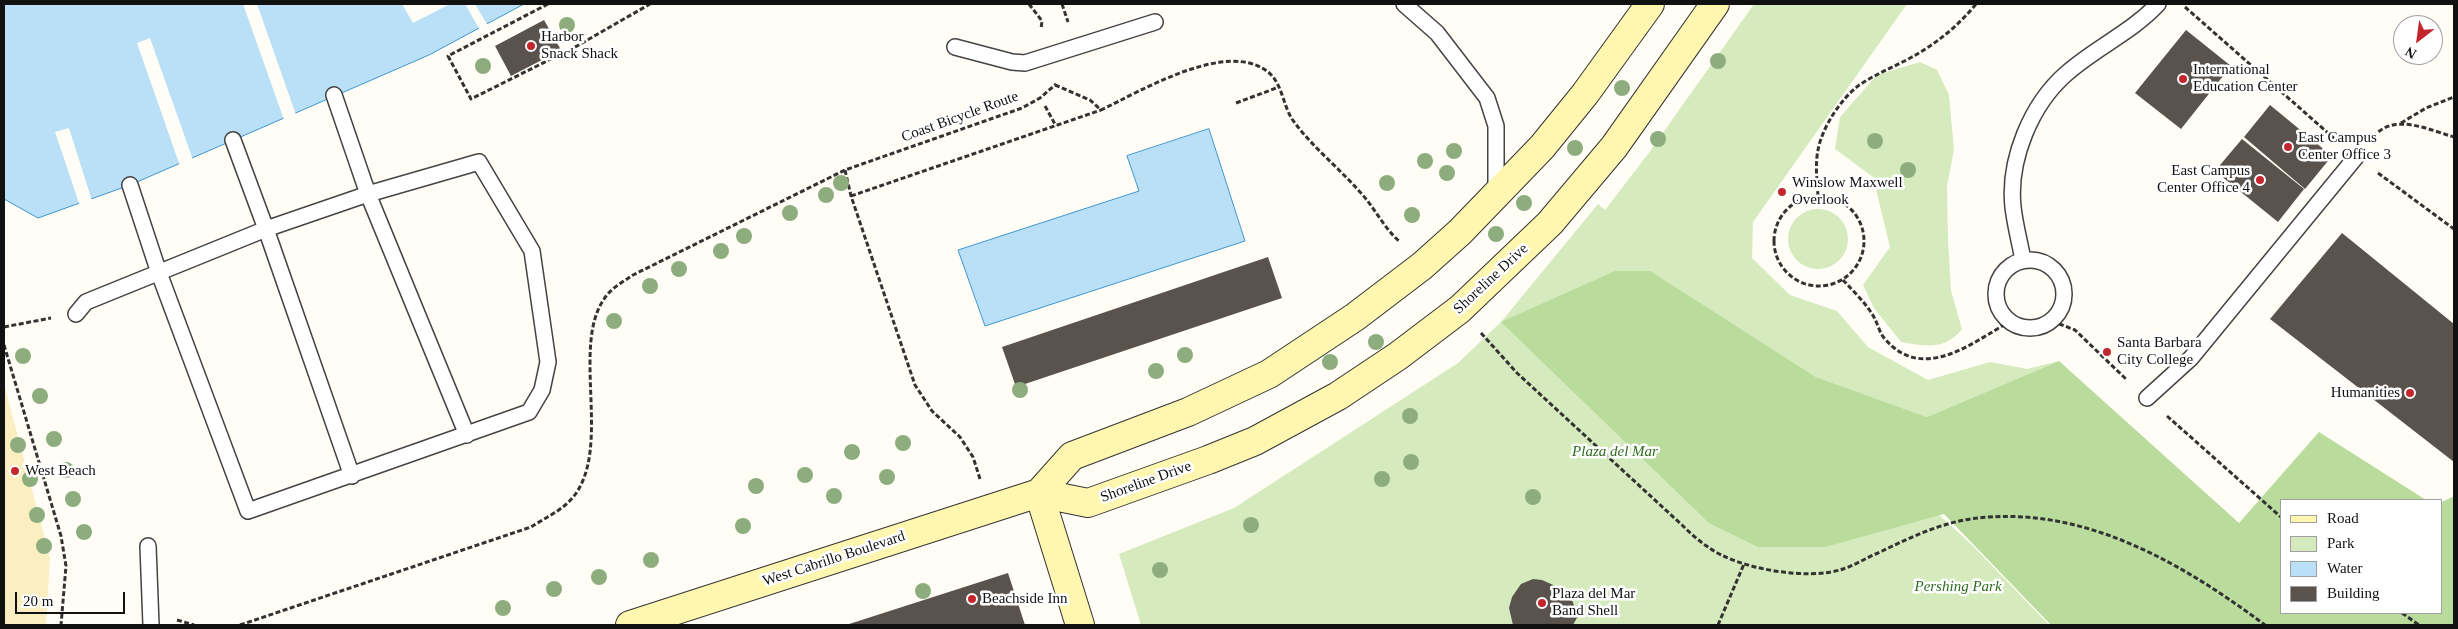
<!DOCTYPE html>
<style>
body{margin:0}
#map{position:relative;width:2458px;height:629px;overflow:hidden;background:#fffdf5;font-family:Georgia,serif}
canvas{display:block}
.frame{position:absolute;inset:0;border:5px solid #111;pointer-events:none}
.legend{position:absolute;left:2280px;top:499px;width:162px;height:115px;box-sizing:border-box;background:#fff;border:1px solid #a0a0a0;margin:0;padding:6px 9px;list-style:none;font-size:15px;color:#111}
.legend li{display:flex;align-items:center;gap:10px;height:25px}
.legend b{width:25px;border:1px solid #a0a0a0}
.north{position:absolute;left:2393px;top:15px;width:50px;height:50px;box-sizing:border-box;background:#fff;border:1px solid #a0a0a0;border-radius:50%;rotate:210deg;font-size:14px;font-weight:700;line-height:20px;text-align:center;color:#111}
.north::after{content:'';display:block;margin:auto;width:18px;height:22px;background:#c4262e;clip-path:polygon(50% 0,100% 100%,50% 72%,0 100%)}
.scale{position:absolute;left:15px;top:592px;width:110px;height:22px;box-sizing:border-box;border:2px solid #111;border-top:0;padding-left:6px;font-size:15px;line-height:18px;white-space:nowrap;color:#111;-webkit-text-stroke:4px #fff;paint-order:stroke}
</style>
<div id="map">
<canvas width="2458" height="629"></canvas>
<div class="frame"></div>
<ul class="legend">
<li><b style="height:6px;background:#fff6b0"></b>Road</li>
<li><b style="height:14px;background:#d5ebbd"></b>Park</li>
<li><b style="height:14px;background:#b9e0f7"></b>Water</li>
<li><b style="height:14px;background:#5a524d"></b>Building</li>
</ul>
<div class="north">N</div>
<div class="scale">20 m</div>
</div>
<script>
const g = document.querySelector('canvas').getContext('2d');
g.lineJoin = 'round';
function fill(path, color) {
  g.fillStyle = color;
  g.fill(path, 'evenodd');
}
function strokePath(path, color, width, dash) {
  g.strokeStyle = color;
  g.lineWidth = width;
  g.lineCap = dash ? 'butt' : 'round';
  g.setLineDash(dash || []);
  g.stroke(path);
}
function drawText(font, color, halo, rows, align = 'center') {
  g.font = font + ' Georgia,serif';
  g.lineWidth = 5;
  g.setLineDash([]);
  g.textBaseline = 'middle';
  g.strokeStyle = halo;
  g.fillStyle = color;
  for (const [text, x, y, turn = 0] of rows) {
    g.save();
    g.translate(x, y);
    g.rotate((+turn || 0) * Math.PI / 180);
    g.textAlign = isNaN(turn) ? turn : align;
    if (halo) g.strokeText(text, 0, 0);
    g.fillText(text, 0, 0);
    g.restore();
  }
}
fill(new Path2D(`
 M1754,4H1907L1753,222L1752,258L1790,295L1837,311L1868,347L1928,380L1990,362L2027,369L2059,361L1927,417L1816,377L1728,321L1973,546L2049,625H1141L1119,554L1234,508L1458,363L1501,322L1598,204L1605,210L1648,154Z
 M1920,62L1937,70L1949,95L1954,150L1947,186L1948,239L1951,291L1962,329C1945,351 1924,346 1901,342L1874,308L1863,285L1890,247L1873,177L1835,149L1840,117L1877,75Z
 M1788 239a30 30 0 1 1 60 0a30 30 0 1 1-60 0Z`), '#d5ebbd');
fill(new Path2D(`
 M1615,271H1650L1816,377L1927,417L2059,361L2239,523L2319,432L2426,500H2282V613H2442V502L2454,496V625H2051L1944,514L1825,547H1758L1709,523L1501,322Z`), '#b9dc9c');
fill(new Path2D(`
 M4,384L50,558L46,625H4Z`), '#fbeec1');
const water = new Path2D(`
 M4,4H524L429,55L130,185L38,218L4,199Z
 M1209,129L1245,241L985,326L958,250L1139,191L1127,156Z`);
fill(water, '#b9e0f7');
strokePath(water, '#3f96cf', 1);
fill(new Path2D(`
 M243,4H257L296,115L284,120Z
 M402,4H450L413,23Z
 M465,4H475L488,26L480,30Z
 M150,38L193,160L180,166L137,43Z
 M69,128L92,201L80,206L55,132Z`), '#fffdf5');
fill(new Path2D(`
 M544,20L561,50L511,76L495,46Z
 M2186,30L2231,66L2181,129L2135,93Z
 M2270,105L2332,156L2305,189L2244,137Z
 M2242,139L2304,189L2278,222L2215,171Z
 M2342,233L2454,324V462L2270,319Z
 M1268,257L1282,298L1016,387L1002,347Z
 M1008,573L1025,625H846Z
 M1533,579L1542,580L1569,592L1578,616L1573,625H1513L1509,608L1512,597L1521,584Z`), '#5a524d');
const lane = new Path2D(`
 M1404,4L1437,33L1487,98L1496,126V193
 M955,47L1012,62L1025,63L1155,22
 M334,95L368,194L467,435
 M233,140L266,229L352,476
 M1996 294a34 34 0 1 1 68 0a34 34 0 1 1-68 0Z
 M2023,260C2020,243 2015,225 2013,207C2008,160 2031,104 2067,73C2095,48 2132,32 2158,4
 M76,314L86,302L266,229L368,194L479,162L532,251L548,362L542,390L529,412L248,511L159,273L130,185
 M2147,398L2191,358L2356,157
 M148,546L151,625`);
const secondary = new Path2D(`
 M1039,493L1072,456L1188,412L1269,374L1355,317L1422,266L1460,232L1542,147L1585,94L1650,4
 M1039,493L1080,625
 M630,625L1039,493L1088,503L1208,460L1255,441L1338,396L1398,356L1460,309L1550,223L1614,147L1715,4`);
strokePath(lane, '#444', 18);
strokePath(secondary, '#333', 30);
strokePath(new Path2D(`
 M548,4L448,56L471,99L577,46L650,4
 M1029,4L1042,21L1041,29
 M1062,4L1068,22
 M2185,7L2336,140
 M1055,85L1090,100L1101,110C1141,91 1227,39 1268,72C1282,83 1283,105 1292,119C1311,146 1338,167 1360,192C1375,208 1383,227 1400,242
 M1236,103L1279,87
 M1045,106L1056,126
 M2401,123L2426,108L2454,97
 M2373,137C2394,112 2429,130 2454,137
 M845,170L851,196L915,385L932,411L960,437L973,457L980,479
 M2378,173L2454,229
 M851,196L1101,110
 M1818,196C1817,181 1815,165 1818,150C1822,128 1840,100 1858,86C1875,74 1894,67 1912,57C1936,44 1959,25 1976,4
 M1774 241a45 45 0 1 1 90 0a45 45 0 1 1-90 0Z
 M1843,280C1854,292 1867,304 1875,319C1878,325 1880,334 1885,339C1923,383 1972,343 2009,322
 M2052,321L2075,330L2127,380
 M4,327L51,318
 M1481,333L1517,373L1682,525C1690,533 1699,541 1708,547C1738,569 1808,581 1843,569C1855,565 1866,558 1878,553C1913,536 1948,519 1989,517C2092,510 2186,566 2265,625
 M4,345L61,536L66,566L61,625
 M2167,416L2282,518
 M2402,613L2419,625
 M177,620L194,625
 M240,625L531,527C545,518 563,510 574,496C612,447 571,347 604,299C611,288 623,282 633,275L845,170L1022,108L1040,98L1056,84
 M1718,625L1744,564`), '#333', 3, [5, 2.5]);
strokePath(lane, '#fff', 15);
strokePath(secondary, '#fff6b0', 28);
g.fillStyle = '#8dad7f';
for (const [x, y] of [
 [567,25],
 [1718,61],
 [483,66],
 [1622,88],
 [1658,139],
 [1875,141],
 [1575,148],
 [1454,151],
 [1425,161],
 [1908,170],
 [1447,173],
 [841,183],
 [1387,183],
 [826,195],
 [1524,203],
 [790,213],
 [1412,215],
 [1496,234],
 [744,236],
 [721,251],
 [679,269],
 [650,286],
 [614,321],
 [1376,342],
 [1185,355],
 [23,356],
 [1330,362],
 [1156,371],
 [1020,390],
 [40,396],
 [1410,416],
 [54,439],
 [903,443],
 [18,445],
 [852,452],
 [1411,462],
 [66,470],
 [805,475],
 [887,477],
 [30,479],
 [1382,479],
 [756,486],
 [834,496],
 [1533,497],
 [73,499],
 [37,515],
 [1251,525],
 [743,526],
 [84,532],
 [44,546],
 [651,560],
 [1160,570],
 [599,577],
 [554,589],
 [923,591],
 [503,608]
]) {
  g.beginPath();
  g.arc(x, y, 8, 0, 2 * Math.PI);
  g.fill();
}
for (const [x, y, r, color] of [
 [531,46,5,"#c4262e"],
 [2183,79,5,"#c4262e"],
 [2288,147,5,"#c4262e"],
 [2260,180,5,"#c4262e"],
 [1782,192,5,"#c4262e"],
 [2107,352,5,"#c4262e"],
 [2410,393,5,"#c4262e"],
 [15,471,5,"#c4262e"],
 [972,599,5,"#c4262e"],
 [1542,603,5,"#c4262e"]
]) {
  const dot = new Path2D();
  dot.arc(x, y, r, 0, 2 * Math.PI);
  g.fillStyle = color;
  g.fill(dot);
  strokePath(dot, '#fff', 2);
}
drawText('15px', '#111', '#fff', [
 ["Harbor",541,37],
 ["Snack Shack",541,54],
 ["International",2193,70],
 ["Education Center",2193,87],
 ["East Campus",2298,138],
 ["Center Office 3",2298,155],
 ["East Campus",2250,171,"right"],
 ["Center Office 4",2250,188,"right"],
 ["Winslow Maxwell",1792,183],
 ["Overlook",1792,200],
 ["Santa Barbara",2117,343],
 ["City College",2117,360],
 ["Humanities",2400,393,"right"],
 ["West Beach",25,471],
 ["Plaza del Mar",1552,594],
 ["Band Shell",1552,611],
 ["Beachside Inn",982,599]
], 'left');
drawText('15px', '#111', '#fff', [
 ["Coast Bicycle Route",960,117,-20],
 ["Shoreline Drive",1491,279,-43],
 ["Shoreline Drive",1146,482,-20],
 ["West Cabrillo Boulevard",834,559,-18]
]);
drawText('italic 15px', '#2f6b1f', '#fff', [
 ["Plaza del Mar",1615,452],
 ["Pershing Park",1958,587]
]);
</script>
